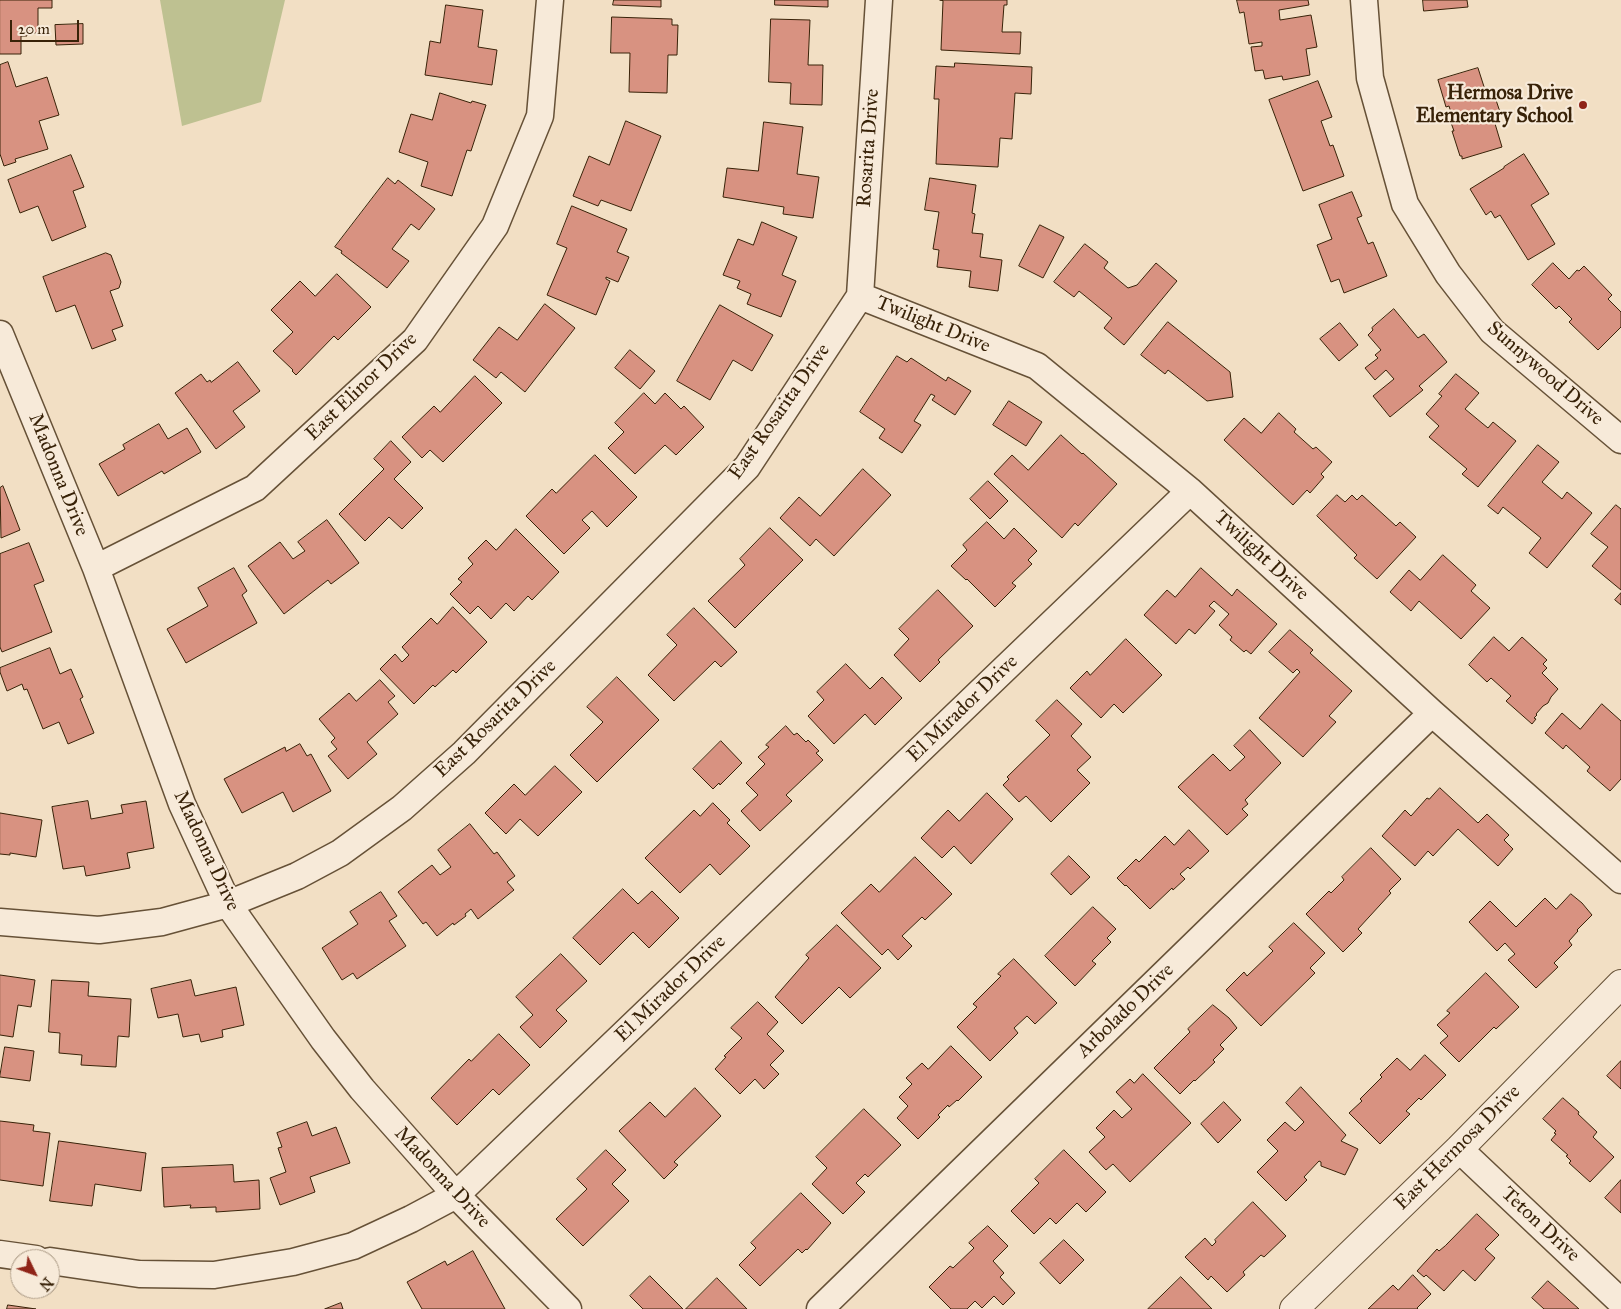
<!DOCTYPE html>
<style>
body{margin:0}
#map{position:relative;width:1621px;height:1309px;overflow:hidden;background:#f2dfc4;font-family:"IM FELL Great Primer",serif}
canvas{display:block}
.north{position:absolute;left:10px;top:1249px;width:50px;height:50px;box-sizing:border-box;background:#f7ead9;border:1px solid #ab9a85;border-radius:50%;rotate:132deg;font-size:14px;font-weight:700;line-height:20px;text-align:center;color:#382208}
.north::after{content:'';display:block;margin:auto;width:18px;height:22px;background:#8f2418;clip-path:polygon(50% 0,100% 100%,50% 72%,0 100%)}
.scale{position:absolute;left:10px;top:20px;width:69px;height:22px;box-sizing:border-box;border:2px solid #382208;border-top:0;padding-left:6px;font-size:15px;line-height:18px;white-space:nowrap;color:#382208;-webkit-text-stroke:4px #f7ead9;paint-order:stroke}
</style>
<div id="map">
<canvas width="1621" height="1309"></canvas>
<div class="north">N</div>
<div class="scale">20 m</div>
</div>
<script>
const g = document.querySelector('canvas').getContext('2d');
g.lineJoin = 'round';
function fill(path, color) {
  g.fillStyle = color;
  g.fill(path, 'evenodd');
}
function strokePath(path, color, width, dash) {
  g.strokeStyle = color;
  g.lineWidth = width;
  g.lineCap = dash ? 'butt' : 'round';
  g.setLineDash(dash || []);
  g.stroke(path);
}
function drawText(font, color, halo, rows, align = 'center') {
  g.font = font + ' "IM FELL Great Primer",serif';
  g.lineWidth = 4.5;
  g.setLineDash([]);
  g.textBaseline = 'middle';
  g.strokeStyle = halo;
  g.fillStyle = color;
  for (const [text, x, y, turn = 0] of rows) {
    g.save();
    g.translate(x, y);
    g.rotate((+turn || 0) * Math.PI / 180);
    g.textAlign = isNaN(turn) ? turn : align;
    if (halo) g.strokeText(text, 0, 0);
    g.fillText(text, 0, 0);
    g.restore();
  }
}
fill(new Path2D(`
 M160,0H285L261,102L182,126Z`), '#bec191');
const building = new Path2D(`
 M0,0H52V8H38V33H27V36H21V54H0Z
 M614,0H661V7L613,5Z
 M775,0H828V7L775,5Z
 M940,0H1007V5H1004L1002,32H1021L1020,54L941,50L943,1Z
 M1237,0H1308L1309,5L1279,10L1280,20L1311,15L1317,47L1306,49L1310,75L1283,80L1282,76L1265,79L1263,70L1255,71L1251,47L1262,46V42L1249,44L1244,12L1240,13Z
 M1423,0H1467L1468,7L1424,11Z
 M446,5L483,10L478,47L497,50L492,85L425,75L430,41L440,43Z
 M612,17L672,19V25H678L677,55H668L667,93L629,92L630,53H611Z
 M771,19L810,20L808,65H823L822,105L790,104L791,83L769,82Z
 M83,24V44L56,45L55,25Z
 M8,62L16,87L47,77L59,115L39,121L48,149L15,159L16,162L4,166L0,154V65Z
 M955,63L1032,67L1031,94L1015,93L1012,139L1000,138L998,167L936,164L939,99H934L936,66L954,67Z
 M1478,68L1487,96L1494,94L1501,115L1493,117L1502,147L1462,159V156H1460L1452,131H1454L1450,120L1453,119L1449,106L1446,107L1438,80Z
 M1318,81L1332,117L1321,121L1330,146L1333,145L1344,176L1303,191L1269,100Z
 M440,93L471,103L472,101L486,105L471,151L467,150L452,196L421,186L428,162L399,152L411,114L432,120Z
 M626,121L661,136L631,211L601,200L598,206L573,196L589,156L609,165Z
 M764,122L803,127L797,174L819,177L813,218L783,214L784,207L723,197L727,168L758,171Z
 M1524,154L1549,194L1531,205L1555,244L1528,260L1500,215L1495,218L1491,211L1486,215L1470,189L1504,168V167Z
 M71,155L84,187L73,191L86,227L52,241L38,206L20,213L8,180Z
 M388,178L395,184L398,180L435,209L419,230L411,224L392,249L409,261L387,288L341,253L342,251L335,247Z
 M930,178L976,185L972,213L975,214L972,233L983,234L980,257L1002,260L998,291L969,287L971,271L937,267L939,250L933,249L939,212L925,210Z
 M1352,192L1362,216L1357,218L1368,244L1373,242L1387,276L1344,293L1339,279L1331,282L1317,245L1332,239L1319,205Z
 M572,206L627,229L617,252L629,257L618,282L606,277V279L610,281L596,315L547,295L567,248L557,244Z
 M762,222L797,237L782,275L796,281L781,317L747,304L751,294L737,288L740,281L723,275L738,239L753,245Z
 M1040,225L1064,237L1043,278L1019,266Z
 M1085,244L1108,262L1104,268L1128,288L1137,285L1156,263L1177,281L1124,345L1104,328L1112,318L1079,291L1074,297L1054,282Z
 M106,253L111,255L121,282L119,288L110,291L123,326L112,330L116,340L92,349L75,305L56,312L43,277Z
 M1553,263L1569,279L1577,270L1579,271L1584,266L1612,295L1608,299L1621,312V327L1598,350L1569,322L1572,319L1559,306L1556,309L1532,285Z
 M337,274L371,307L338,340L334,336L296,375L292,371L293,370L273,351L293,332L271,310L300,281L315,296Z
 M545,304L575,328L525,392L501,372L496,378L473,360L499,327L517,340Z
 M720,305L773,335L752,371L733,360L710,400L677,381Z
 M1394,309L1418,338L1424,334L1447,362L1419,386L1423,390L1390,417L1373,396L1394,379L1386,370L1375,380L1365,368L1378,358L1375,355L1381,350L1368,335L1373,330L1372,328Z
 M1168,322L1230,372L1233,397L1207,401L1168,370L1165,374L1141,355Z
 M1340,323L1358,345L1339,361L1320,339Z
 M630,350L655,371L640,389L615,368Z
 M897,356L907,362L911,358L946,381L948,377L971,391L955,415L932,400L935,396L931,394L914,421L921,425L902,453L879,438L885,429L860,412Z
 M238,362L260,391L233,411L245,427L216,449L175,393L201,374L207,382L210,380L211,382Z
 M1456,374L1479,393L1465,409L1488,428L1493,422L1516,441L1478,487L1462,474L1467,469L1429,437L1439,426L1426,414L1442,396L1439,394Z
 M475,376L502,403L443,462L430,450L422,458L402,437L434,406L440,412Z
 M644,393L655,404L665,393L681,409L684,406L704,427L676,455L665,445L635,474L608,448L624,432L615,423Z
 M1009,401L1042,422L1026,446L993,425Z
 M1279,413L1296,429L1294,432L1313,449L1316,447L1332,462L1321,474L1324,477L1310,493L1307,490L1293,505L1224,440L1244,418L1261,433Z
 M159,424L168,439L187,428L201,452L164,474L162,471L118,496L99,464L125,449L123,445Z
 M1061,435L1082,454L1083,453L1117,484L1078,526L1075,523L1062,538L994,474L1012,455L1028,470Z
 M391,441L411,462L394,479L423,508L402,529L389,517L365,541L339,514L384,469L374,459Z
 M1538,445L1559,462L1542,482L1562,499L1567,492L1592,513L1547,568L1529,553L1541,538L1503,507L1498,514L1488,506Z
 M595,455L637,497L607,527L592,511L582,520L590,528L564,554L526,516L552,489L556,493Z
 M863,469L891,495L834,556L816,539L810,546L780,518L799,497L820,516Z
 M988,481L1008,501L990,519L970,499Z
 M3,486L20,530L1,538L0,488Z
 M1337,495L1345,502L1352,495L1357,500L1362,495L1396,526L1400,522L1416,537L1377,579L1354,558L1357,555L1317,516Z
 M1616,505L1621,509V590L1592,566L1608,547L1591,534Z
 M327,520L359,563L331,584L328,580L284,614L248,566L280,542L293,559L305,551L298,542Z
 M987,522L1004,539L1014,528L1037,551L1028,560L1032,564L1012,583L1016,586L995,607L967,579L966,580L951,566L967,550L963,545Z
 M770,528L803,560L735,628L708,601L745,565L740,559Z
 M516,529L559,572L532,600L528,596L514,611L506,603L491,619L478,606L470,614L450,594L462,582L458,579L473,564L468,558L486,540L496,550Z
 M29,543L44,581L34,585L52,632L2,652L0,647V554Z
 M1443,555L1476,585L1471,591L1490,608L1461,639L1419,601L1411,611L1390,592L1409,570L1420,580Z
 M234,568L247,591L242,595L257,623L186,663L167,629L208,606L198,588Z
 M1201,568L1232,596L1237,589L1277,624L1251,654L1246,650L1244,652L1230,640L1232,637L1219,625L1229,614L1214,601L1209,606L1215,611L1195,634L1189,629L1176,644L1144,615L1167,590L1175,597Z
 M938,590L973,626L938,660L940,662L920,682L894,655L909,639L899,629Z
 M1621,593V605L1615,600Z
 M453,607L487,642L456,673L453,670L435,687L433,685L414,704L380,669L395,654L402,662L409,655L402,647L431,618L437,624Z
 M694,608L737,652L721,667L715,661L674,701L648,675L677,645L667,635Z
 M1290,630L1313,650L1310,653L1352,691L1329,716L1336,722L1303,757L1259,718L1300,672L1297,669L1293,673L1269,652Z
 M1494,637L1509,651L1522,637L1547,660L1543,664L1547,668L1542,673L1558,689L1551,697L1548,703L1543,706L1536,714L1537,715L1534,718L1536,719L1532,724L1506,701L1511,696L1491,678L1487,682L1469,665Z
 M1126,639L1162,675L1123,713L1114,704L1101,718L1070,688L1087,671L1090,675Z
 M50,648L60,674L71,669L83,697L80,699L94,733L68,744L59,722L43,729L27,689L24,690L22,684L7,691L0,672V668Z
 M846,664L870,689L882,677L902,698L875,725L865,714L834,744L808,716L824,700L817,692Z
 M617,677L659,720L597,782L570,755L603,722L587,707Z
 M380,680L395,696L388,702L398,714L367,742L377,754L348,779L328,756L337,749L331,742L335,738L319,719L349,693L356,701Z
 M1057,700L1082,724L1071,736L1091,757L1077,770L1090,783L1051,822L1026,796L1019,802L1003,785L1009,779L1007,777L1050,735L1036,721Z
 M1602,704L1621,721V779L1610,791L1587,771L1590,767L1566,745L1563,749L1545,733L1562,713L1580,729Z
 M786,726L794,735L797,733L806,742L808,740L819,751L816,753L823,760L786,795L792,801L760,831L741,811L758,795L746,783L765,764L758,757L769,747L766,745Z
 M1250,730L1281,763L1245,800L1248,804L1242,809L1248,815L1227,835L1178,787L1213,754L1230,771L1245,757L1234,746Z
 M721,741L742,763L720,785L719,783L713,789L693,769Z
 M300,744L307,756L311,754L331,791L293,812L283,792L242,813L224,779L285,747L286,751Z
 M555,766L582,792L538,836L520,819L506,834L485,813L514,784L525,795Z
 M1440,788L1478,823L1487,814L1509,835L1504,840L1513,849L1498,866L1458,829L1433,856L1428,851L1415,866L1382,836L1405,810L1411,816L1427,798L1429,799Z
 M987,793L1013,819L971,864L954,846L942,858L921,838L948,810L959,821Z
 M88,801L91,819L123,813L121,805L146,801L154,848L127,853L130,868L86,876L84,866L63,869L52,807Z
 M713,803L730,820L727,823L750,846L720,875L710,864L680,893L645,858L694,810L700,816Z
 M0,813L42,820L36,857L10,853V855L0,854Z
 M470,824L494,854L497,852L515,876L507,882L514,890L478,919L471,909L465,914L466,916L454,925L453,923L437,936L426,922L423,924L398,892L432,865L440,875L451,867L438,850Z
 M1189,830L1209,851L1190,869L1188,867L1180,874L1185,879L1173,890L1172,888L1150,909L1126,885L1125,886L1117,878L1136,859L1139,862L1165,836L1174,845Z
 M1371,848L1401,879L1389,891L1391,893L1358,929L1362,933L1343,952L1306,914L1329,891L1331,893L1344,880L1342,877Z
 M1069,856L1090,877L1071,895L1051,874Z
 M915,857L952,894L925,920L922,917L902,936L912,946L898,960L888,949L882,955L841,913L871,884L879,892Z
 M623,889L638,904L652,891L679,918L649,948L633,932L600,965L573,938Z
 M381,892L397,916L389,921L406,946L357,979L353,973L342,980L322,948L358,924L350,912Z
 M1571,894L1582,903L1592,915L1577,930L1578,931L1569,941L1572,945L1554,963L1558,967L1536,988L1508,960L1515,954L1505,943L1497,951L1469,922L1490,901L1516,927L1545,898L1556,909Z
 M1093,907L1116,929L1107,938L1111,942L1092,961L1096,964L1075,986L1045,956Z
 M1294,923L1325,953L1310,968L1315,973L1261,1026L1226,990L1244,972L1247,976L1273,951L1269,947Z
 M837,925L881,968L850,998L839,987L802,1024L775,997L809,958L806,955Z
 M561,954L587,981L556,1010L567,1021L540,1048L520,1027L533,1015L516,997Z
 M1014,959L1057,1003L1035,1024L1027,1016L1014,1028L1018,1033L990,1061L957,1027L977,1007L973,1004L1001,976L998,974Z
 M1486,973L1519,1007L1496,1029L1494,1027L1459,1062L1440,1043L1448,1036L1437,1025L1450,1013L1447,1011Z
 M0,975L35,980L31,1007L18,1005L13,1037L0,1035Z
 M52,980L89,982L88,996L131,999L129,1037L118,1036L116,1067L81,1065L82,1055L59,1053L60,1033L49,1032Z
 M191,980L195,996L236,987L244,1025L222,1030L223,1037L201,1042L199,1034L183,1037L178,1014L158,1018L151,989Z
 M758,1002L778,1022L767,1034L784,1051L770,1065L779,1074L764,1089L755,1079L740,1094L715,1069L726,1057L724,1056L742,1038L731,1028Z
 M1213,1005L1229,1018L1237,1028L1220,1045L1224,1049L1213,1060L1215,1062L1195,1081L1194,1080L1180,1094L1154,1068L1190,1032L1188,1029Z
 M499,1034L530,1065L499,1095L493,1089L457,1125L431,1098L469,1059L471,1061Z
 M951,1046L982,1077L958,1101L957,1100L949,1107L948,1105L938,1115L940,1117L918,1139L897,1118L908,1106L899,1097L912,1084L906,1078L922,1063L928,1069Z
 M5,1047L34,1051L30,1081L0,1077Z
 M1425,1055L1446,1075L1421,1100L1419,1098L1406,1111L1410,1114L1380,1144L1349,1113L1362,1101L1360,1099L1382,1077L1380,1075L1397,1058L1410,1070Z
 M1621,1061V1089L1607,1076Z
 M1143,1074L1191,1123L1130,1182L1113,1164L1106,1170L1089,1152L1105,1137L1096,1128L1114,1110L1122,1118L1132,1109L1116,1092L1130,1079L1134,1083Z
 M1301,1087L1346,1135L1341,1141L1358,1149L1345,1175L1321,1166V1162L1319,1161L1304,1177L1307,1180L1286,1201L1257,1172L1278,1151L1267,1140L1285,1122L1295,1131L1304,1122L1286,1103Z
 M695,1088L721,1116L674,1162L678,1165L664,1179L619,1131L650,1102L665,1117Z
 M1563,1098L1579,1112L1578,1114L1597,1132L1593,1137L1614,1157L1590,1182L1569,1163L1571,1161L1566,1156L1568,1155L1551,1140L1556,1134L1554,1133L1556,1131L1543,1119Z
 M1224,1102L1241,1120L1218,1143L1201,1124Z
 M864,1109L901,1145L868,1177L865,1174L856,1183L865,1192L843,1214L812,1184L827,1168L816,1157Z
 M0,1121L34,1125L33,1131L50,1133L43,1186L0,1180Z
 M307,1122L312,1136L336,1127L350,1163L310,1177L315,1192L280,1205L270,1178L286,1172L278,1148L282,1147L277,1133Z
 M59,1141L146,1153L141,1191L95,1184L92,1206L50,1201Z
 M606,1150L626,1170L612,1184L629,1201L583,1246L556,1219L587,1189L577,1179Z
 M1064,1150L1106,1192L1086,1212L1077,1203L1056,1224L1050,1218L1034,1234L1011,1211L1039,1183L1035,1179Z
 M233,1165L234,1182L259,1180L260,1209L216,1212V1207L190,1208L191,1205L164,1207L162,1168Z
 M1621,1180V1213L1605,1198Z
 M801,1193L831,1223L807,1250L806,1249L802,1253L798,1249L760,1286L739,1265L756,1248L751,1243Z
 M1253,1202L1286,1236L1264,1257L1261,1255L1243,1272L1245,1275L1227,1292L1211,1276L1208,1280L1185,1257L1205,1238L1212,1246L1216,1242L1215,1240Z
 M1477,1214L1499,1235L1485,1249L1495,1258L1475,1281L1463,1270L1444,1291L1426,1275L1424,1277L1417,1271L1437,1249L1439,1251L1445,1246Z
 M988,1226L1008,1246L993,1261L1004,1273L1000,1277L1015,1293L1003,1305L994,1296L982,1308L975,1301L967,1309H951L929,1287L950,1266L953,1268L974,1248L969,1243Z
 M1064,1240L1084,1260L1060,1284L1040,1263Z
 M473,1251L505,1309H422L407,1282L445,1261L447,1265Z
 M1413,1275L1431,1294L1417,1308L1418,1309H1368L1393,1285L1398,1290Z
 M650,1276L683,1309H643L630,1296Z
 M1181,1277L1212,1309H1148Z
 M717,1278L747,1309H686Z
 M1548,1281L1579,1309H1544L1532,1298Z
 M341,1303L343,1309H325Z
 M8,1305L36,1309H7Z`);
fill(building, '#d89281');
strokePath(building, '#382208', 1);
const minor = new Path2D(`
 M1364,0L1370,78L1405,204L1448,274L1492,331L1621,440
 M860,296L1037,366L1190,491L1432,713L1621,880
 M0,334L96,568L182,804L228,904L323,1039L362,1089L456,1195L568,1309
 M96,568L255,488L415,340L495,226L540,116L550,0
 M0,922L99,930L162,922L228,904L297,876L340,853L402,808L464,753L747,467L860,296L879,0
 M1459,1149L1621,1302
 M0,1254L36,1259
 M50,1261L139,1274L214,1275L293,1262L353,1246L411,1219L456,1195L1190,491
 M820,1309L1432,713`);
const tertiary = new Path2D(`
 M1294,1309L1459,1149L1621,984`);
strokePath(minor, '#665137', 29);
strokePath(tertiary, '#665137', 30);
strokePath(minor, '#f7ead9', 26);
strokePath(tertiary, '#f7ead9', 28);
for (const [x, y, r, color] of [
 [1583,105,5,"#8f2418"]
]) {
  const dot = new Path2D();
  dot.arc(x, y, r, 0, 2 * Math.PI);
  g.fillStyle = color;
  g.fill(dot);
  strokePath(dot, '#f7ead9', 2);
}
drawText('bold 20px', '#382208', '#f7ead9', [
 ["Hermosa Drive",1573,94],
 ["Elementary School",1573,117]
], 'right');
drawText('20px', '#382208', '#f7ead9', [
 ["Rosarita Drive",869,148,-86],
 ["Twilight Drive",933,325,22],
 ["Sunnywood Drive",1545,374,41],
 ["East Elinor Drive",362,387,-44],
 ["East Rosarita Drive",780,412,-55],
 ["Madonna Drive",58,475,68],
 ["Twilight Drive",1261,556,43],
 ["El Mirador Drive",963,709,-44],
 ["East Rosarita Drive",496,719,-44],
 ["Madonna Drive",206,851,65],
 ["El Mirador Drive",671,989,-44],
 ["Arbolado Drive",1126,1011,-44],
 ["East Hermosa Drive",1458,1148,-45],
 ["Madonna Drive",442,1178,47],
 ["Teton Drive",1540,1225,43]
]);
</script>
